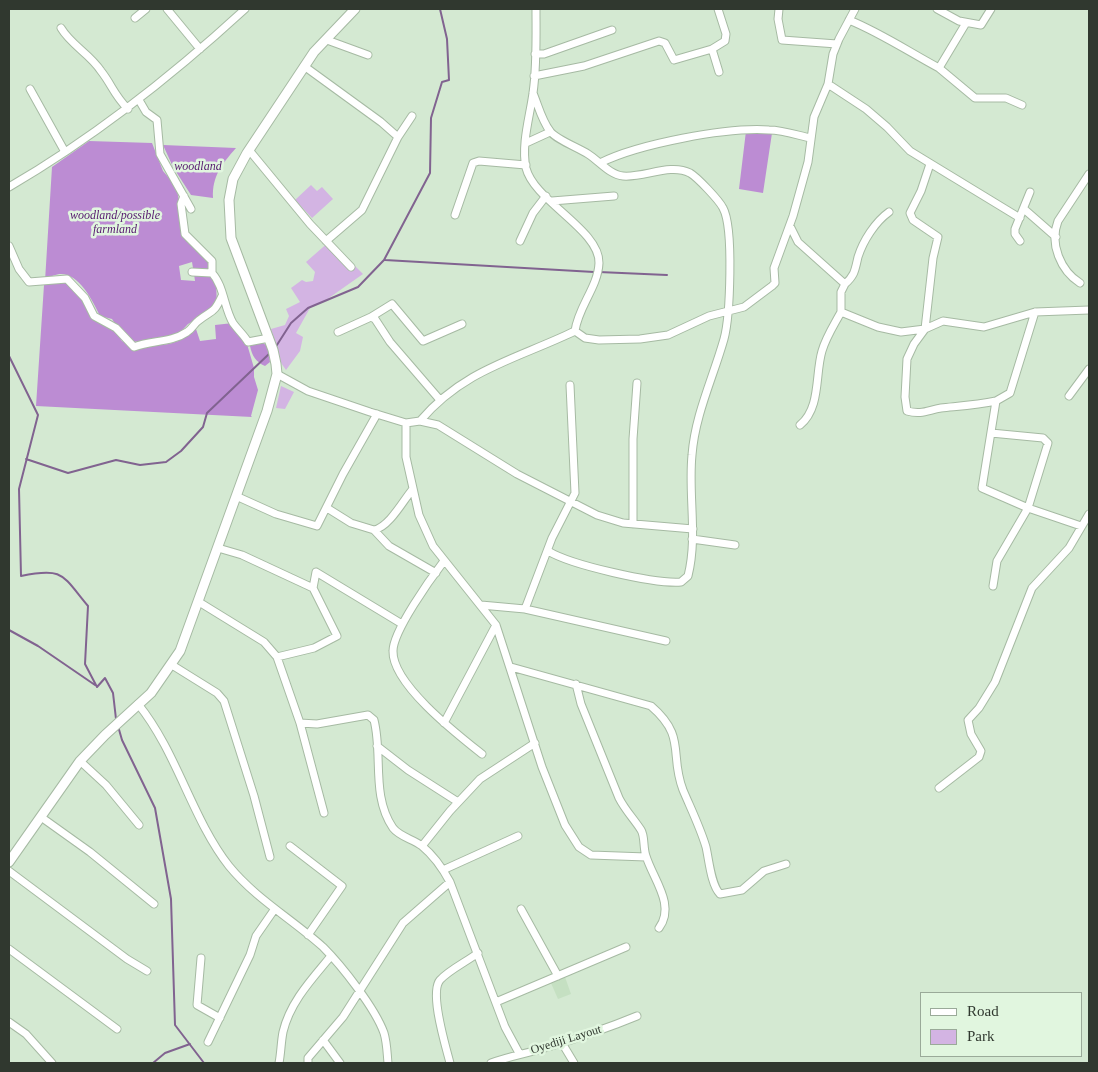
<!DOCTYPE html>
<style>
body{margin:0}
#map{position:relative;width:1098px;height:1072px;overflow:hidden;background:#d4e9d2;font-family:"Times New Roman",serif}
canvas{display:block}
.frame{position:absolute;inset:0;border:10px solid #30382f;pointer-events:none}
.legend{position:absolute;left:920px;top:992px;width:162px;height:65px;box-sizing:border-box;background:#e1f6df;border:1px solid #9aaa99;margin:0;padding:6px 9px;list-style:none;font-size:15px;color:#30382f}
.legend li{display:flex;align-items:center;gap:10px;height:25px}
.legend b{width:25px;border:1px solid #9aaa99}
</style>
<div id="map">
<canvas width="1098" height="1072"></canvas>
<div class="frame"></div>
<ul class="legend">
<li><b style="height:6px;background:#fff"></b>Road</li>
<li><b style="height:14px;background:#d3b4e3"></b>Park</li>
</ul>
</div>
<script>
const g = document.querySelector('canvas').getContext('2d');
g.lineJoin = 'round';
function fill(path, color) {
  g.fillStyle = color;
  g.fill(path, 'evenodd');
}
function strokePath(path, color, width, dash) {
  g.strokeStyle = color;
  g.lineWidth = width;
  g.lineCap = dash ? 'butt' : 'round';
  g.setLineDash(dash || []);
  g.stroke(path);
}
function drawText(font, color, halo, rows, align = 'center') {
  g.font = font + ' "Times New Roman",serif';
  g.lineWidth = 5;
  g.setLineDash([]);
  g.textBaseline = 'middle';
  g.strokeStyle = halo;
  g.fillStyle = color;
  for (const [text, x, y, turn = 0] of rows) {
    g.save();
    g.translate(x, y);
    g.rotate((+turn || 0) * Math.PI / 180);
    g.textAlign = isNaN(turn) ? turn : align;
    if (halo) g.strokeText(text, 0, 0);
    g.fillText(text, 0, 0);
    g.restore();
  }
}
fill(new Path2D(`
 M565,977L571,994L558,999L551,983Z`), '#c5e0c2');
fill(new Path2D(`
 M311,185L317,191L322,187L333,199L312,218L295,200Z
 M330,241L363,274L326,300L310,308L296,333L303,337L300,351L286,370L279,360L271,329L285,325L289,316L286,309L300,302L291,288L302,280L306,282L313,281L315,272L306,262Z
 M281,386L294,392L285,409L276,408Z`), '#d3b4e3');
fill(new Path2D(`
 M746,131L772,133L763,193L739,189Z
 M89,141L152,143L163,171L176,186L188,243L209,258V269L193,268L192,262L179,266L181,280L195,281L194,274L210,273L216,281L217,307L188,324L174,339L131,342L123,336L112,319L100,316C90,295 71,259 45,281L52,167Z
 M163,145L236,148C222,164 212,176 213,198L191,195L173,167Z
 M53,279L70,280L100,321L112,327L122,341L135,347L169,344L178,341L187,330L195,326L200,341L216,339L215,325L233,323L247,344L254,368V377L258,390L251,416L252,417L36,406L44,285Z
 M262,342L268,347L270,362L265,366C256,362 252,356 250,346Z`), '#bc8cd3');
strokePath(new Path2D(`
 M385,260L594,272
 M599,272L667,275
 M275,348L291,323L308,308L358,287L384,260L430,173L431,118L442,82L449,80L447,39L440,9
 M9,356L38,415L19,489L21,576C64,567 62,575 88,606L85,664L97,687L105,678L113,693L116,719
 M26,459L68,473L116,460L140,465L166,462L181,451L203,427L207,413L270,353
 M9,630L38,646L95,685
 M118,726L122,740L155,808L171,899L175,1025L204,1063
 M153,1063L165,1053L190,1044`), '#816390', 2);
const minor = new Path2D(`
 M167,9L200,49
 M536,9C536,36 537,66 533,93C530,116 521,144 526,168C534,201 600,230 599,263C598,287 578,307 575,331
 M779,9L778,19L782,40L837,44
 M937,9L959,21L981,25L991,9
 M135,18L146,9
 M849,20C881,33 909,52 939,68L966,23
 M61,28C71,45 90,54 101,71C112,85 114,95 128,109
 M327,40L368,55
 M712,49L725,41L726,34L718,9
 M535,54H544L612,30
 M304,66L381,122L398,137
 M939,68L975,98H1006L1022,105
 M534,76L584,66L659,41L665,43L674,60L712,49L719,72
 M828,84L866,109L887,127L910,151L1020,218
 M30,89L65,152
 M533,93C538,105 542,121 550,131C555,139 579,148 588,154C599,161 610,175 623,176C644,178 670,163 690,173C697,177 719,200 723,208C734,228 730,317 724,339C713,378 695,415 692,455C688,495 698,536 688,576L681,582C654,584 571,565 548,551
 M139,100L146,112L157,120L160,154L191,209
 M526,143L550,132
 M249,150L310,224L351,267
 M600,163C638,144 726,127 769,130C782,130 797,135 810,138
 M930,164L921,191L910,213L913,220L938,237L933,258L925,329L914,344L907,359L905,397L907,411C922,415 928,410 941,408C960,406 977,405 996,401
 M9,187C95,137 172,76 245,9
 M184,196L181,204L185,234L212,261V273C224,286 224,308 233,323C238,330 244,335 248,342L269,338
 M552,201L614,196
 M1024,209L1056,237
 M455,215L473,163L479,161L526,165
 M790,226L798,242L845,284L841,292V312L878,327L901,332L925,329L943,321L984,327L1035,312L1089,310
 M326,241L362,210L398,137L412,116
 M520,241L533,213L546,196
 M1020,241L1015,234V229L1030,192
 M9,246L19,269L29,282L67,279L85,298L94,316L116,328L134,347C151,340 171,343 187,332C192,329 194,324 198,321C213,309 213,315 222,296
 M192,272L212,273
 M1080,283C1061,271 1049,244 1058,221L1089,174
 M845,284C855,275 855,270 858,257C863,241 875,222 889,212
 M1035,312L1010,393L996,401L982,488L1028,508L1081,526
 M371,317L392,304L423,341L462,324
 M338,332L371,317L375,319L390,342L440,400
 M277,374L308,391L370,412L406,423L420,421L438,425L517,474L597,515L623,523L693,529
 M1069,396L1089,369
 M420,421C464,369 517,359 575,331L585,338L599,340L640,339L668,335L709,316L744,307L772,286L775,283L774,268L793,216L808,162L814,117L828,84L833,54L839,39L855,9
 M406,423V457L419,515L433,546L496,625L542,767L565,825L579,847L591,855L646,857
 M800,425C821,408 815,374 822,351C826,337 834,325 841,312
 M991,433L1043,438L1048,443L1028,508L997,561L993,586
 M236,496L276,514L317,526L343,474L377,414
 M327,508L351,523L374,530L389,546L436,573
 M633,524V439L637,383
 M374,530C389,527 403,501 412,490
 M692,539L735,545
 M218,548L242,555L313,588
 M444,561C431,578 393,631 393,651C392,684 458,735 482,754
 M199,602L264,642L277,657L300,723L324,813
 M481,605L525,609L666,641
 M525,609L552,538L575,493L570,385
 M277,657L314,648L337,636L313,588L316,572L402,624
 M172,665L217,693L224,701L254,796L270,857
 M511,667L651,706C687,737 669,754 683,790C691,809 700,827 706,847C709,860 711,885 720,894L742,890L764,871L786,864
 M576,684L581,704L619,798C625,810 634,819 641,830C645,836 643,848 646,856C653,879 676,905 659,928
 M138,704C177,752 192,819 229,866C256,899 292,919 323,947C342,966 375,1008 384,1033C387,1043 387,1053 388,1063
 M300,723L317,724L368,715L374,720C383,755 371,796 393,828C400,837 413,839 422,846C433,855 443,869 450,882L505,1027L519,1053
 M444,723L496,625
 M377,746L408,770L458,802
 M80,761L106,785L139,825
 M939,788L979,757L981,751L971,734L968,720L979,708L995,682L1032,588L1069,548L1089,514
 M41,817L90,852L154,904
 M290,846L342,886L308,935
 M422,846L450,811L480,779L535,743
 M443,870L518,836
 M9,871L127,959L147,971
 M521,909L558,976
 M9,949L117,1029
 M201,958L197,1005L220,1018
 M496,1002L626,947
 M9,1022L26,1034L52,1063
 M323,1040L340,1063
 M208,1042L250,955L256,936L274,910
 M562,1043L574,1063
 M279,1063C281,1053 281,1042 283,1032C290,1002 312,979 331,956
 M308,1063V1058L343,1017L403,923L450,882
 M450,1063C446,1047 429,993 440,980C449,970 466,962 478,953
 M491,1063C510,1056 529,1053 548,1047C578,1038 608,1028 637,1016`);
const major = new Path2D(`
 M9,862L80,761L105,735L151,693L180,651L267,411L277,374L276,364L273,350L231,238L229,200L233,179L247,153L314,52L355,9`);
strokePath(minor, '#a6baa3', 9);
strokePath(major, '#a6baa3', 11);
strokePath(minor, '#fff', 7);
strokePath(major, '#fff', 9);
drawText('italic 12px', '#56196e', '#e1f6df', [
 ["woodland",198,167],
 ["woodland/possible",115,216],
 ["farmland",115,230]
]);
drawText('12px', '#30382f', '#e1f6df', [
 ["Oyediji Layout",566,1040,-17]
]);
</script>
